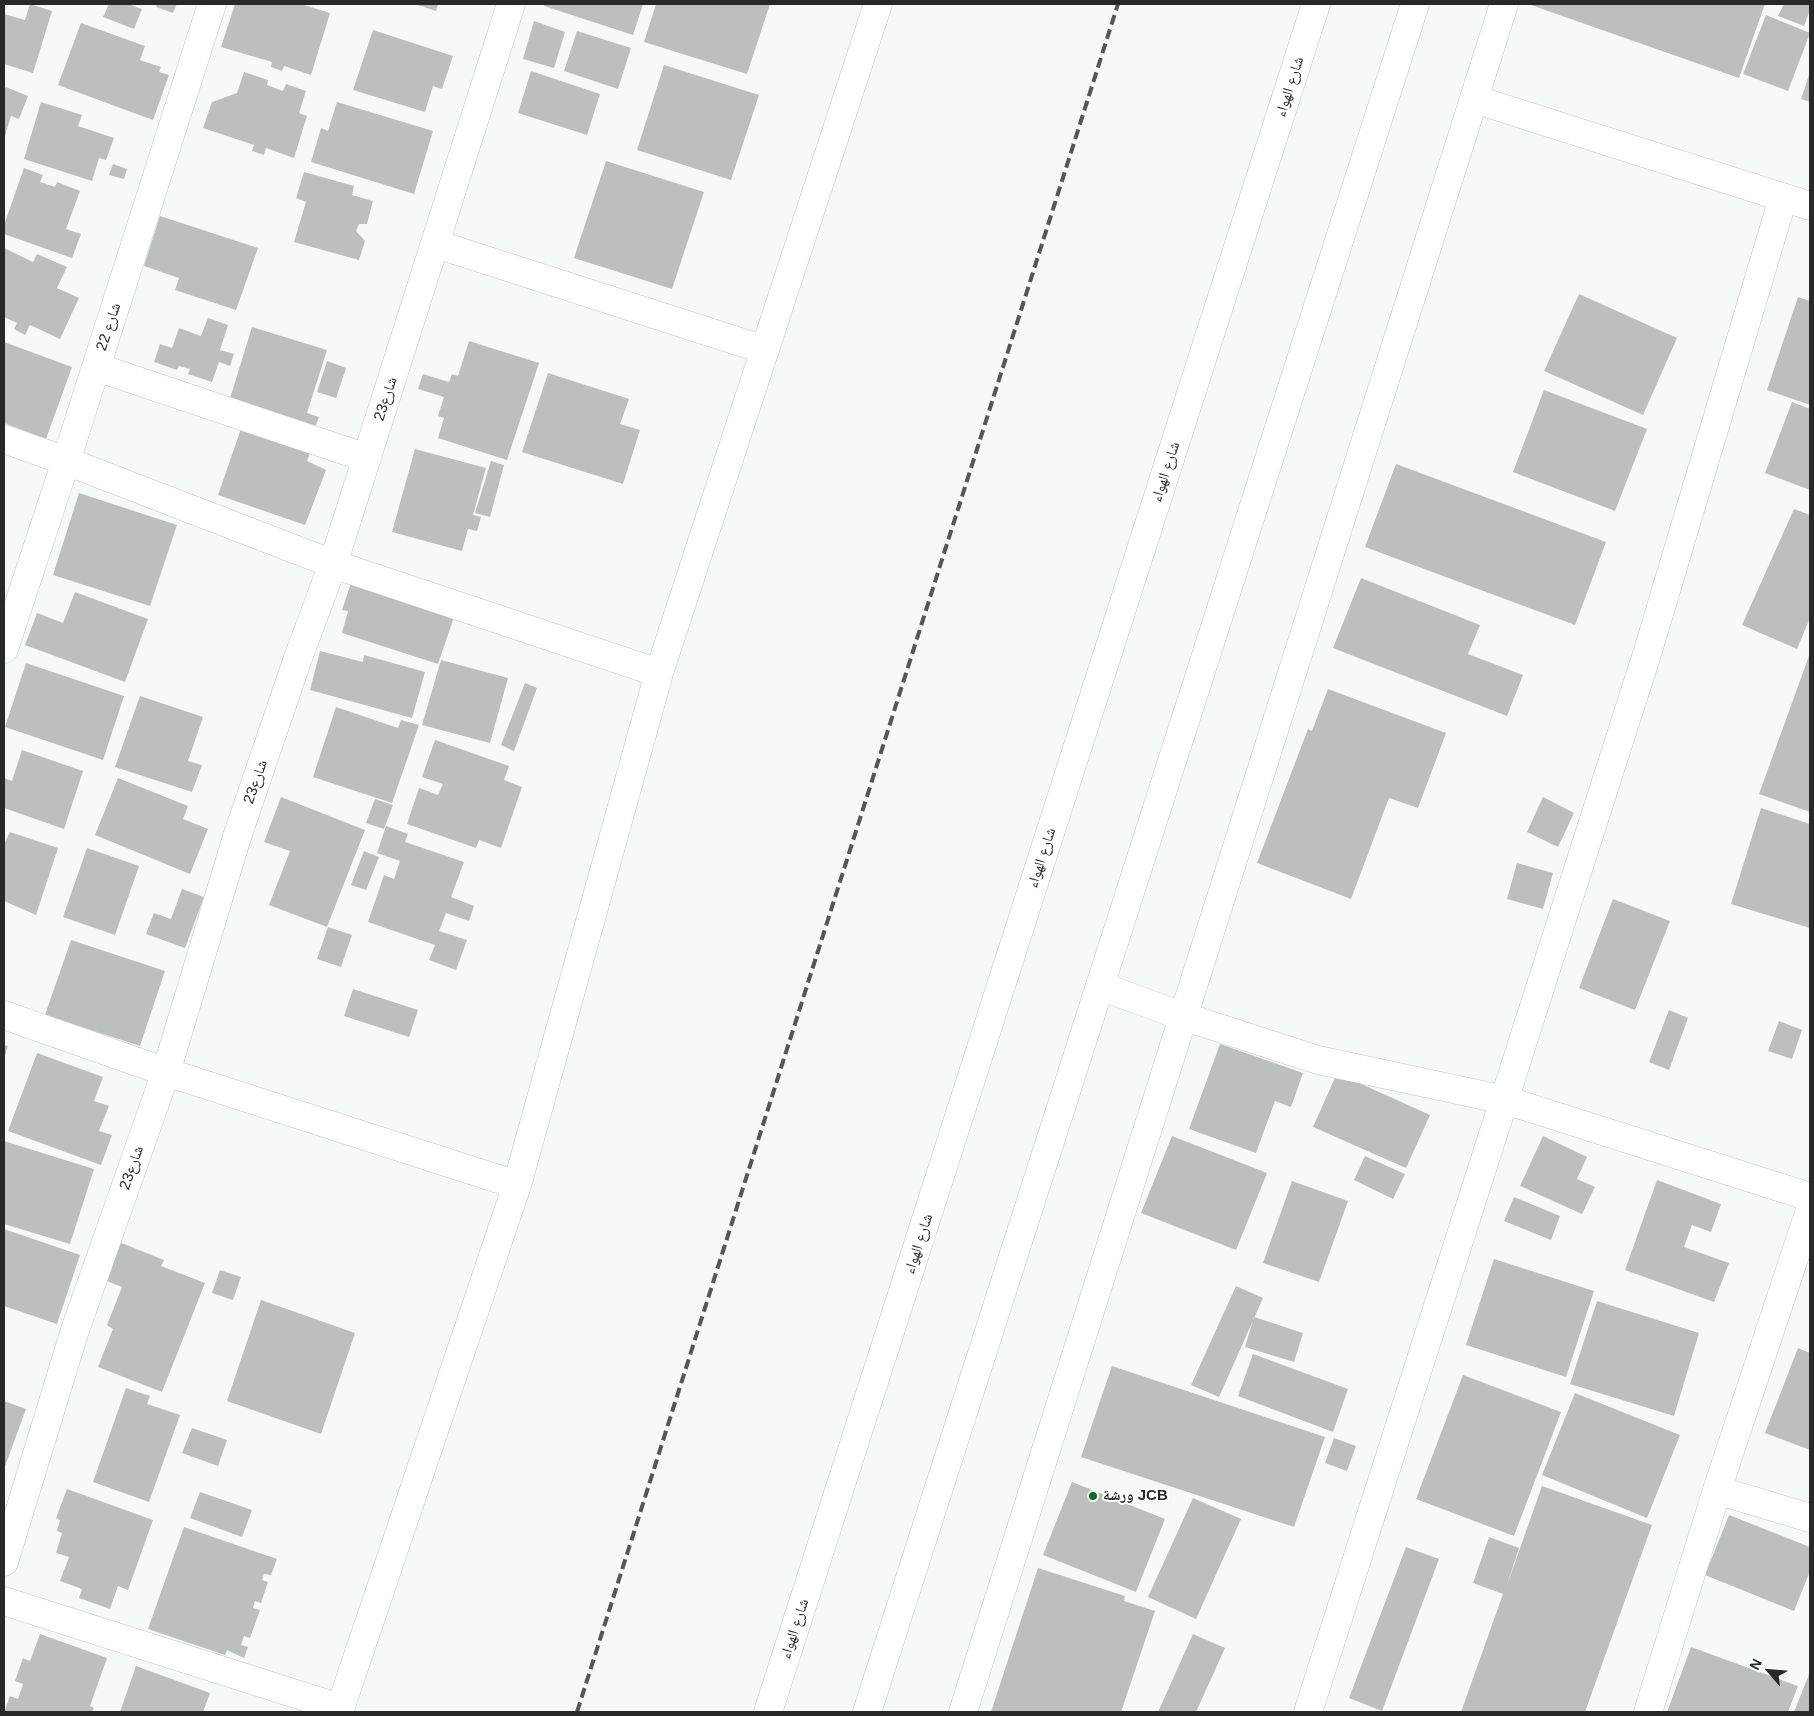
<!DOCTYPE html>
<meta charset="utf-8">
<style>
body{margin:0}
#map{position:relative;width:1814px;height:1716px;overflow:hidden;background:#f6faf6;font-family:Arial,sans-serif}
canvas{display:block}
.frame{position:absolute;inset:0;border:5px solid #272927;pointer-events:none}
.north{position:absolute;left:1744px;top:1646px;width:50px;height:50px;-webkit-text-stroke:4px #fff;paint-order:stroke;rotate:297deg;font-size:14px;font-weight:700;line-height:20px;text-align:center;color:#272927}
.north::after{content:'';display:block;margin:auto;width:18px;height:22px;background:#272927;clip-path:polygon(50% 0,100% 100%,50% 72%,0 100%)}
</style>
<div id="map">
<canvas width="1814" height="1716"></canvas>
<div class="frame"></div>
<div class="north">N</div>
</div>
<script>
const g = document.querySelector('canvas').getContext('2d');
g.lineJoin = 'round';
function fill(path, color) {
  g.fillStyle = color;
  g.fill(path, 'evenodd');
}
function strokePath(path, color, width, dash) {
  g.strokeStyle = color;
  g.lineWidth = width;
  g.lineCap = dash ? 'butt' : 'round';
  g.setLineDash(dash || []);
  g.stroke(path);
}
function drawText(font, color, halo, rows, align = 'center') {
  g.font = font + ' Arial,"Noto Naskh Arabic",sans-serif';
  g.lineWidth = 4;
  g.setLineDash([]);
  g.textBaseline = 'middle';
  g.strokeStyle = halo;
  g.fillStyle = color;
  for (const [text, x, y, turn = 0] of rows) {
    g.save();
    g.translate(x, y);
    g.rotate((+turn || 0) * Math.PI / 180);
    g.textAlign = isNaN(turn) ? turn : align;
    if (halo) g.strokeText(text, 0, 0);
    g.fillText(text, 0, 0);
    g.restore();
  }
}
fill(new Path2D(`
 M30,4L52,11L33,73L4,64V14L25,20Z
 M109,4H128L142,9L134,29L103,17Z
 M157,4H177L173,13L156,7Z
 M235,4H301L330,13L311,75L284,66L282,71L271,67L272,62L221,47Z
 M415,4H438L436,11Z
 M544,4H643L633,35L544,6Z
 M656,4H770L747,74L644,42Z
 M1528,4H1765L1739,78Z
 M1784,4H1810V10L1804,26L1778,16Z
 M1766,15L1810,33L1788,91L1743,74Z
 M534,21L565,32L554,68L523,59Z
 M81,23L145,46L140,60L161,67L159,72L169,75L153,120L58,85Z
 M373,30L453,56L442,89L433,86L425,112L353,90Z
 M577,31L631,48L618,89L564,71Z
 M664,65L759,95L731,180L637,150Z
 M531,71L600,94L587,135L518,113Z
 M244,72L268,80L267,85L283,91L286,84L306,91L299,113L307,116L294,158L266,148L264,155L252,151L254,145L203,128L212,102L237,93Z
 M1810,72V102L1801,99Z
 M6,87L28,96L19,119L11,116L4,139V89Z
 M41,102L82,115L78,126L114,138L106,160L99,158L92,181L24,159Z
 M337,102L433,131L414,194L311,162L321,128L328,131Z
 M606,161L704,192L672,289L574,258Z
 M113,164L127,169L124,179L109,175Z
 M24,168L43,175L40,182L55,187L57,182L80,191L66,229L81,234L72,258L4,234V225Z
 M304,172L354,186L352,195L373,201L367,224H359L356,231L365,241L359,260L294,242L306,202L296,198Z
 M160,216L258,248L236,310L175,290L179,278L144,266Z
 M4,248L33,262L37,254L67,267L57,288L79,298L60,339L30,325L25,335L14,329L17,323L4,317Z
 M1579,294L1677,338L1643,415L1544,371Z
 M1798,297L1810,301V405L1767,390Z
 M208,318L228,325L220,350L234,354L230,366L219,362L212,382L188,374L190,369L179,366L177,370L154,362L160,344L172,348L179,328L201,336Z
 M252,327L327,350L307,413L319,417L314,431L228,405Z
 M469,341L539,363L507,460L438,438L444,418L438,416L444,397L418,389L423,374L449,382L452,374L458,376Z
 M4,342L72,367L46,439L4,423Z
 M327,361L346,368L336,398L317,392Z
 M548,373L629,399L620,424L640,430L623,484L522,452Z
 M1544,390L1647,429L1615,511L1513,472Z
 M1792,402L1810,409V490L1765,473Z
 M243,423L313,445L307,461L326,470L305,525L218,495Z
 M415,449L486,468L473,515L481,517L477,531L468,529L462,551L392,532Z
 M491,461L504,465L490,517L475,513Z
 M1396,464L1606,542L1575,625L1365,547Z
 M79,493L177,525L150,606L53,575Z
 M1794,509L1810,515V618L1797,649L1742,625Z
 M1361,578L1480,625L1468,654L1523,675L1507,716L1333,648Z
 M351,583L454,617L438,664L342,633L348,611L342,610Z
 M75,592L148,619L125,682L25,645L37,613L63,623Z
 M320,651L363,662L364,655L425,672L412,718L310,690Z
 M1810,653V812L1759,794Z
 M441,660L508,678L490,743L422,725Z
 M26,663L124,696L103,760L5,727Z
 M525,683L537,688L514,751L501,745Z
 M1328,689L1446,733L1418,808L1389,798L1351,899L1257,863L1308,729L1312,731Z
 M140,696L203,717L188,761L202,765L192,792L115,767Z
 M336,707L398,728L401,720L419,725L392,803L313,777Z
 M435,740L509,766L504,780L522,787L501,848L479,840L476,848L407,824L419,788L438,795L443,784L422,777Z
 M22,750L83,771L64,829L4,808V778L12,781Z
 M118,778L188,806L183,819L208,829L190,874L95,835Z
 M281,797L365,830L327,927L269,905L290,851L264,842Z
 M1543,797L1574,813L1558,847L1527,832Z
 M375,799L393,805L384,829L366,823Z
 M1761,808L1810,824V928L1731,904Z
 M386,826L408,834L405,842L464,862L451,897L474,906L469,921L446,913L439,931L467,940L456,970L429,960L435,945L368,922L384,875L394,879L400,861L377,853Z
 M10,832L58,848L36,915L4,901V844Z
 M87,848L139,866L115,935L63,917Z
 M364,851L379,857L366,890L351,885Z
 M1517,863L1553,873L1543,909L1507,899Z
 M182,889L204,897L185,948L146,934L154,913L171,919Z
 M1613,899L1670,921L1635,1010L1579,988Z
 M328,927L352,935L341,967L317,959Z
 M71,940L165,971L140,1046L45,1015Z
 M353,989L418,1010L409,1037L344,1016Z
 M1669,1010L1688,1018L1669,1070L1649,1062Z
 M1779,1021L1802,1030L1792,1059L1768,1051Z
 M1220,1044L1303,1073L1291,1107L1275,1101L1256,1153L1189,1129Z
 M4,1045L8,1046L4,1058Z
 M37,1053L103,1077L94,1101L109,1106L99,1131L112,1135L101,1165L8,1131Z
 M1337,1073L1430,1115L1406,1168L1313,1127Z
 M1172,1136L1267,1173L1236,1250L1141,1213Z
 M1543,1136L1587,1157L1577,1179L1595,1187L1582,1214L1520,1186Z
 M4,1141L94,1169L70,1244L4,1224Z
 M1365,1156L1405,1174L1393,1199L1354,1180Z
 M1657,1180L1721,1204L1711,1232L1692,1225L1684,1247L1729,1263L1714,1302L1625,1270Z
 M1292,1181L1348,1201L1319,1282L1263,1263Z
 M1514,1197L1560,1216L1551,1240L1504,1221Z
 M4,1229L80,1255L57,1324L4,1306Z
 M119,1242L164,1260L161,1266L205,1283L162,1392L98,1367L113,1329L107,1325L122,1287L104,1280Z
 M1494,1259L1594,1291L1566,1377L1466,1345Z
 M220,1270L241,1277L233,1300L212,1293Z
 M1236,1286L1263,1298L1219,1397L1191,1385Z
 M261,1300L355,1333L321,1434L227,1401Z
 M1597,1301L1699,1333L1674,1416L1570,1384Z
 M1254,1317L1303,1333L1294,1362L1245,1347Z
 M1798,1348L1810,1353V1450L1765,1433Z
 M1253,1354L1348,1389L1333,1432L1238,1396Z
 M1112,1366L1325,1437L1294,1527L1081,1457Z
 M1463,1375L1561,1412L1514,1536L1416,1499Z
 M126,1388L150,1396L147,1404L180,1415L149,1502L93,1482Z
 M1575,1393L1680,1435L1647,1518L1542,1475Z
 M4,1401L26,1409L4,1469Z
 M192,1428L227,1440L218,1466L182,1453Z
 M1334,1438L1356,1446L1347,1471L1325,1463Z
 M1072,1482L1165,1519L1136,1592L1043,1555Z
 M1542,1486L1652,1525L1585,1712H1461L1503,1594L1473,1583L1489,1537L1519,1548L1506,1588Z
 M67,1489L153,1520L128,1590L118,1586L110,1609L79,1598L82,1589L60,1581L69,1557L56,1553L62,1533L57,1531L60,1520L56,1518Z
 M200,1492L252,1510L242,1537L190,1518Z
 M1193,1498L1241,1519L1196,1619L1148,1597Z
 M1729,1515L1810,1547V1571L1794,1611L1705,1575Z
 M184,1527L277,1559L271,1575L264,1574L262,1580L268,1582L261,1603L255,1601L253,1608L260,1610L250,1638L244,1636L241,1645L248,1647L244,1658L227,1650L225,1655L148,1629Z
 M1406,1547L1439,1559L1382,1711L1349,1698Z
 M1038,1568L1125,1596L1124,1601L1155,1611L1121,1712H991Z
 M40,1634L107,1658L90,1706L94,1708L92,1712H4L10,1696L18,1699L23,1684L15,1681L23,1658L30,1661Z
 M1193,1634L1225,1648L1196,1712H1158Z
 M1691,1647L1798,1686L1788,1712H1667Z
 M136,1666L210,1693L203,1712H120Z
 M1810,1672V1712H1794Z`), '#bcc0bc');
const minor = new Path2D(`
 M1474,99L1810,206
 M436,244L765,350
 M96,367L367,458
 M4,439L66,461L333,564L659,673
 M4,649L66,461L212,4
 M1100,986L1182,1016L1318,1060L1505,1100L1810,1197
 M4,1015L166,1072L517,1185
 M1717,1490L1810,1518
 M4,1562L75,1330L166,1072L237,837L298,658L333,564L511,4
 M4,1601L340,1708
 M339,1712L517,1185L659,673L878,4
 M963,1712L1504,4
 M1308,1712L1647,654L1783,198
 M1648,1712L1717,1490L1810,1210`);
const trunk = new Path2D(`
 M768,1712L1316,4
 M867,1712L1415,4`);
strokePath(minor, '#c2c6c2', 29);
strokePath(trunk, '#c2c6c2', 29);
strokePath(minor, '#fff', 28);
strokePath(trunk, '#fff', 28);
strokePath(new Path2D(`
 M577,1712L1118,4`), '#545754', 4, [10, 5]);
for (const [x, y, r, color] of [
 [1093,1496,5,"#057223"]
]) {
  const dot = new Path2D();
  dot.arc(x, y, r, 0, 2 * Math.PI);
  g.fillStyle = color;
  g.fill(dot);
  strokePath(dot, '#fff', 2);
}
drawText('15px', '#272927', '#fff', [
 ["شارع الهواء",1290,87,-72],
 ["شارع 22",109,327,-72],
 ["شارع23",386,399,-72],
 ["شارع الهواء",1166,472,-72],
 ["شارع23",256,782,-71],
 ["شارع الهواء",1042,858,-72],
 ["شارع23",132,1168,-71],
 ["شارع الهواء",919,1244,-72],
 ["شارع الهواء",795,1629,-72]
]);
drawText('bold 15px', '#272927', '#fff', [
 ["ورشة JCB",1103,1496]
], 'left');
</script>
